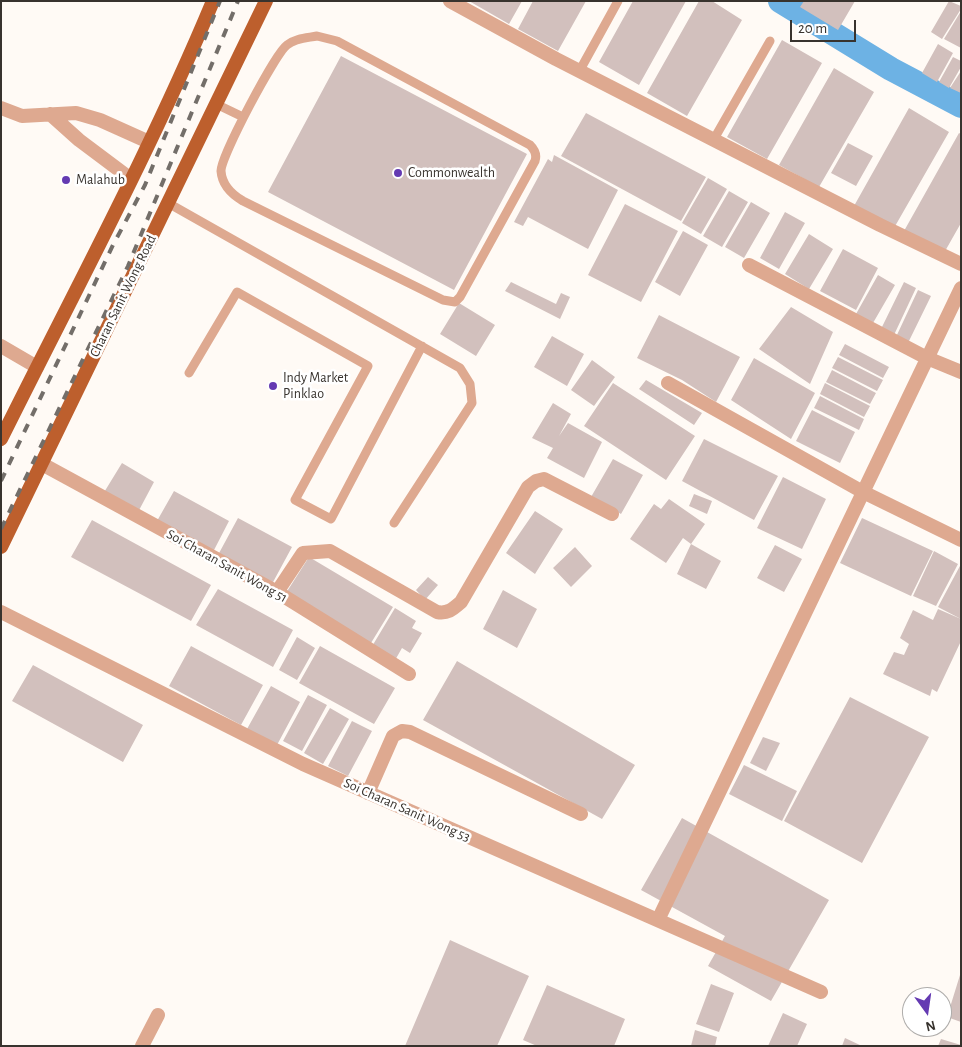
<!DOCTYPE html>
<style>
body{margin:0}
#map{position:relative;width:962px;height:1047px;overflow:hidden;background:#fffaf5;font-family:"Alegreya Sans",sans-serif}
canvas{display:block}
.frame{position:absolute;inset:0;border:2px solid #38332e;pointer-events:none}
.north{position:absolute;left:902px;top:987px;width:50px;height:50px;box-sizing:border-box;background:#fff;border:1px solid #afadab;border-radius:50%;rotate:166deg;font-size:14px;font-weight:700;line-height:20px;text-align:center;color:#38332e}
.north::after{content:'';display:block;margin:auto;width:18px;height:22px;background:#643ab2;clip-path:polygon(50% 0,100% 100%,50% 72%,0 100%)}
.scale{position:absolute;left:790px;top:20px;width:66px;height:22px;box-sizing:border-box;border:2px solid #38332e;border-top:0;padding-left:6px;font-size:15px;line-height:18px;white-space:nowrap;color:#38332e;-webkit-text-stroke:4px #fff;paint-order:stroke}
</style>
<div id="map">
<canvas width="962" height="1047"></canvas>
<div class="frame"></div>
<div class="north">N</div>
<div class="scale">20 m</div>
</div>
<script>
const g = document.querySelector('canvas').getContext('2d');
g.lineJoin = 'round';
function strokePath(path, color, width, dash) {
  g.strokeStyle = color;
  g.lineWidth = width;
  g.lineCap = dash ? 'butt' : 'round';
  g.setLineDash(dash || []);
  g.stroke(path);
}
function fill(path, color) {
  g.fillStyle = color;
  g.fill(path, 'evenodd');
}
function drawText(font, color, halo, rows, align = 'center') {
  g.font = font + ' "Alegreya Sans",sans-serif';
  g.lineWidth = 5;
  g.setLineDash([]);
  g.textBaseline = 'middle';
  g.strokeStyle = halo;
  g.fillStyle = color;
  for (const [text, x, y, turn = 0] of rows) {
    g.save();
    g.translate(x, y);
    g.rotate((+turn || 0) * Math.PI / 180);
    g.textAlign = isNaN(turn) ? turn : align;
    if (halo) g.strokeText(text, 0, 0);
    g.fillText(text, 0, 0);
    g.restore();
  }
}
strokePath(new Path2D(`
 M780,1L891,69L961,106`), '#6db2e4', 24);
fill(new Path2D(`
 M469,1H522L509,24Z
 M533,1H586L558,51L518,29Z
 M633,1H686L639,85L599,62Z
 M699,1H712L742,20L687,116L647,93Z
 M804,1H855L838,30L800,7Z
 M949,1L961,6V9L942,39L931,32Z
 M961,11V48L944,39Z
 M782,40L822,63L767,159L727,137Z
 M938,44L953,53L937,82L922,73Z
 M341,56L527,154L454,290L268,192Z
 M953,57L961,61V67L949,88L939,82Z
 M834,68L874,92L819,187L779,165Z
 M961,71V93L950,88Z
 M909,108L949,132L894,228L854,206Z
 M586,113L706,177L681,221L561,156Z
 M959,133L961,134V223L944,253L904,231Z
 M848,143L873,156L856,186L831,173Z
 M554,155L618,190L588,249L528,217L523,226L514,222L548,159L552,162Z
 M708,178L727,189L701,234L682,223Z
 M729,191L748,202L722,247L703,236Z
 M751,202L770,213L744,258L725,247Z
 M625,204L678,231L641,302L588,275Z
 M785,212L805,223L779,269L760,258Z
 M683,231L708,245L680,296L655,282Z
 M809,234L833,249L809,289L785,274Z
 M843,249L878,268L856,310L820,291Z
 M878,275L895,285L873,323L856,314Z
 M511,282L556,304L561,293L570,297L560,319L505,291Z
 M904,282L916,288L894,335L881,329Z
 M918,290L931,296L908,343L896,337Z
 M459,303L495,325L476,356L440,334Z
 M791,307L833,332L810,384L759,349Z
 M659,315L740,357L716,402L682,380L637,358Z
 M552,336L584,354L567,386L534,367Z
 M845,344L889,367L883,378L839,355Z
 M838,357L883,380L877,391L832,368Z
 M754,358L815,393L791,439L731,400Z
 M592,360L615,377L594,406L571,390Z
 M832,370L876,393L870,404L826,382Z
 M646,380L702,413L694,425L639,389Z
 M613,383L695,436L666,480L584,426Z
 M825,383L870,406L864,417L820,394Z
 M820,396L864,419L859,430L814,408Z
 M553,403L571,414L559,436L568,423L602,442L584,478L547,458L553,448L532,438Z
 M812,410L855,432L840,463L796,441Z
 M704,439L778,476L754,520L682,481Z
 M613,459L643,475L621,514L591,497Z
 M122,463L154,482L137,514L103,494Z
 M783,477L826,499L802,549L757,528Z
 M174,491L229,521L213,552L157,521Z
 M694,494L712,501L707,514L689,506Z
 M669,499L705,524L691,544L721,561L706,589L677,574L691,544L683,538L666,563L630,539L654,504L661,509Z
 M535,511L563,529L535,574L506,553Z
 M238,518L292,547L272,584L218,555Z
 M862,518L933,551L911,596L840,563Z
 M92,520L211,585L191,621L71,557Z
 M775,545L802,559L784,592L757,578Z
 M575,547L592,566L571,587L553,568Z
 M934,551L958,564L936,606L913,596Z
 M309,557L393,607L371,643L286,593Z
 M961,564V619L938,607Z
 M428,577L438,585L425,600L416,590Z
 M218,589L293,630L273,667L196,625Z
 M503,590L537,609L517,648L483,629Z
 M395,608L416,621L412,628L422,633L410,653L402,648L394,662L371,648Z
 M938,609L961,619V641L937,692L932,689L930,696L883,674L894,652L904,655L909,644L900,638L913,610L933,620Z
 M297,637L315,648L297,680L279,670Z
 M191,646L263,685L241,725L169,686Z
 M320,646L395,688L374,724L299,683Z
 M457,661L635,765L602,819L423,720Z
 M33,665L143,725L123,762L12,701Z
 M271,686L300,702L277,745L247,729Z
 M308,695L327,705L302,751L283,741Z
 M850,697L929,737L862,863L784,821Z
 M330,708L349,719L323,764L304,753Z
 M352,721L372,731L348,776L328,766Z
 M763,737L780,743L766,771L750,763Z
 M744,765L797,791L782,821L729,794Z
 M682,818L829,900L771,1001L708,966L725,936L641,890Z
 M450,940L529,976L497,1046H405Z
 M960,975H961V1022L947,1017Z
 M711,984L734,993L719,1032L696,1024Z
 M547,985L625,1019L614,1046H537L523,1040Z
 M783,1013L807,1024L797,1046H768Z
 M695,1030L717,1037L715,1046H691Z
 M845,1038L862,1046H842Z
 M941,1039L961,1045V1046H938Z`), '#d2c0bd');
strokePath(new Path2D(`
 M317,36L337,41L530,145C535,150 537,155 535,161L460,297L455,302L443,300L243,201C231,194 222,185 221,171C221,156 275,54 287,45C296,38 307,38 317,36Z
 M580,70L618,1
 M216,104L243,117
 M714,139L770,41
 M168,203L460,368L470,384L472,403L394,523
 M189,373L237,292L368,366L295,500L331,519L422,346`), '#dea990', 9);
strokePath(new Path2D(`
 M450,1L556,59L880,225L961,264
 M1,108L22,116L76,113L100,120L149,142
 M50,114L79,140L131,179
 M749,265L927,358L961,372
 M1,346L37,367
 M668,383L863,492L961,540
 M42,464L277,592L409,674
 M277,592L303,553L330,551L437,612C448,614 453,609 461,602L528,487L536,481L544,479L612,514
 M1,612L303,764L821,992
 M368,793L393,736L402,731L410,732L581,814
 M658,920L961,288
 M142,1046L158,1015`), '#dea990', 14);
strokePath(new Path2D(`
 M1,439C73,294 151,150 213,1
 M1,547L266,1`), '#bd5f2d', 14);
strokePath(new Path2D(`
 M1,481L113,245L145,185L220,1
 M1,529L128,266L238,1`), '#736e69', 4, [9, 9]);
for (const [x, y, r, color] of [
 [398,173,5,"#643ab2"],
 [66,180,5,"#643ab2"],
 [273,386,5,"#643ab2"]
]) {
  const dot = new Path2D();
  dot.arc(x, y, r, 0, 2 * Math.PI);
  g.fillStyle = color;
  g.fill(dot);
  strokePath(dot, '#fff', 2);
}
drawText('14px', '#38332e', '#fff', [
 ["Commonwealth",408,173],
 ["Malahub",76,180],
 ["Indy Market",283,378],
 ["Pinklao",283,394]
], 'left');
drawText('14px', '#38332e', '#fff', [
 ["Charan Sanit Wong Road",123,296,-64],
 ["Soi Charan Sanit Wong 51",227,566,29],
 ["Soi Charan Sanit Wong 53",407,810,24]
]);
</script>
